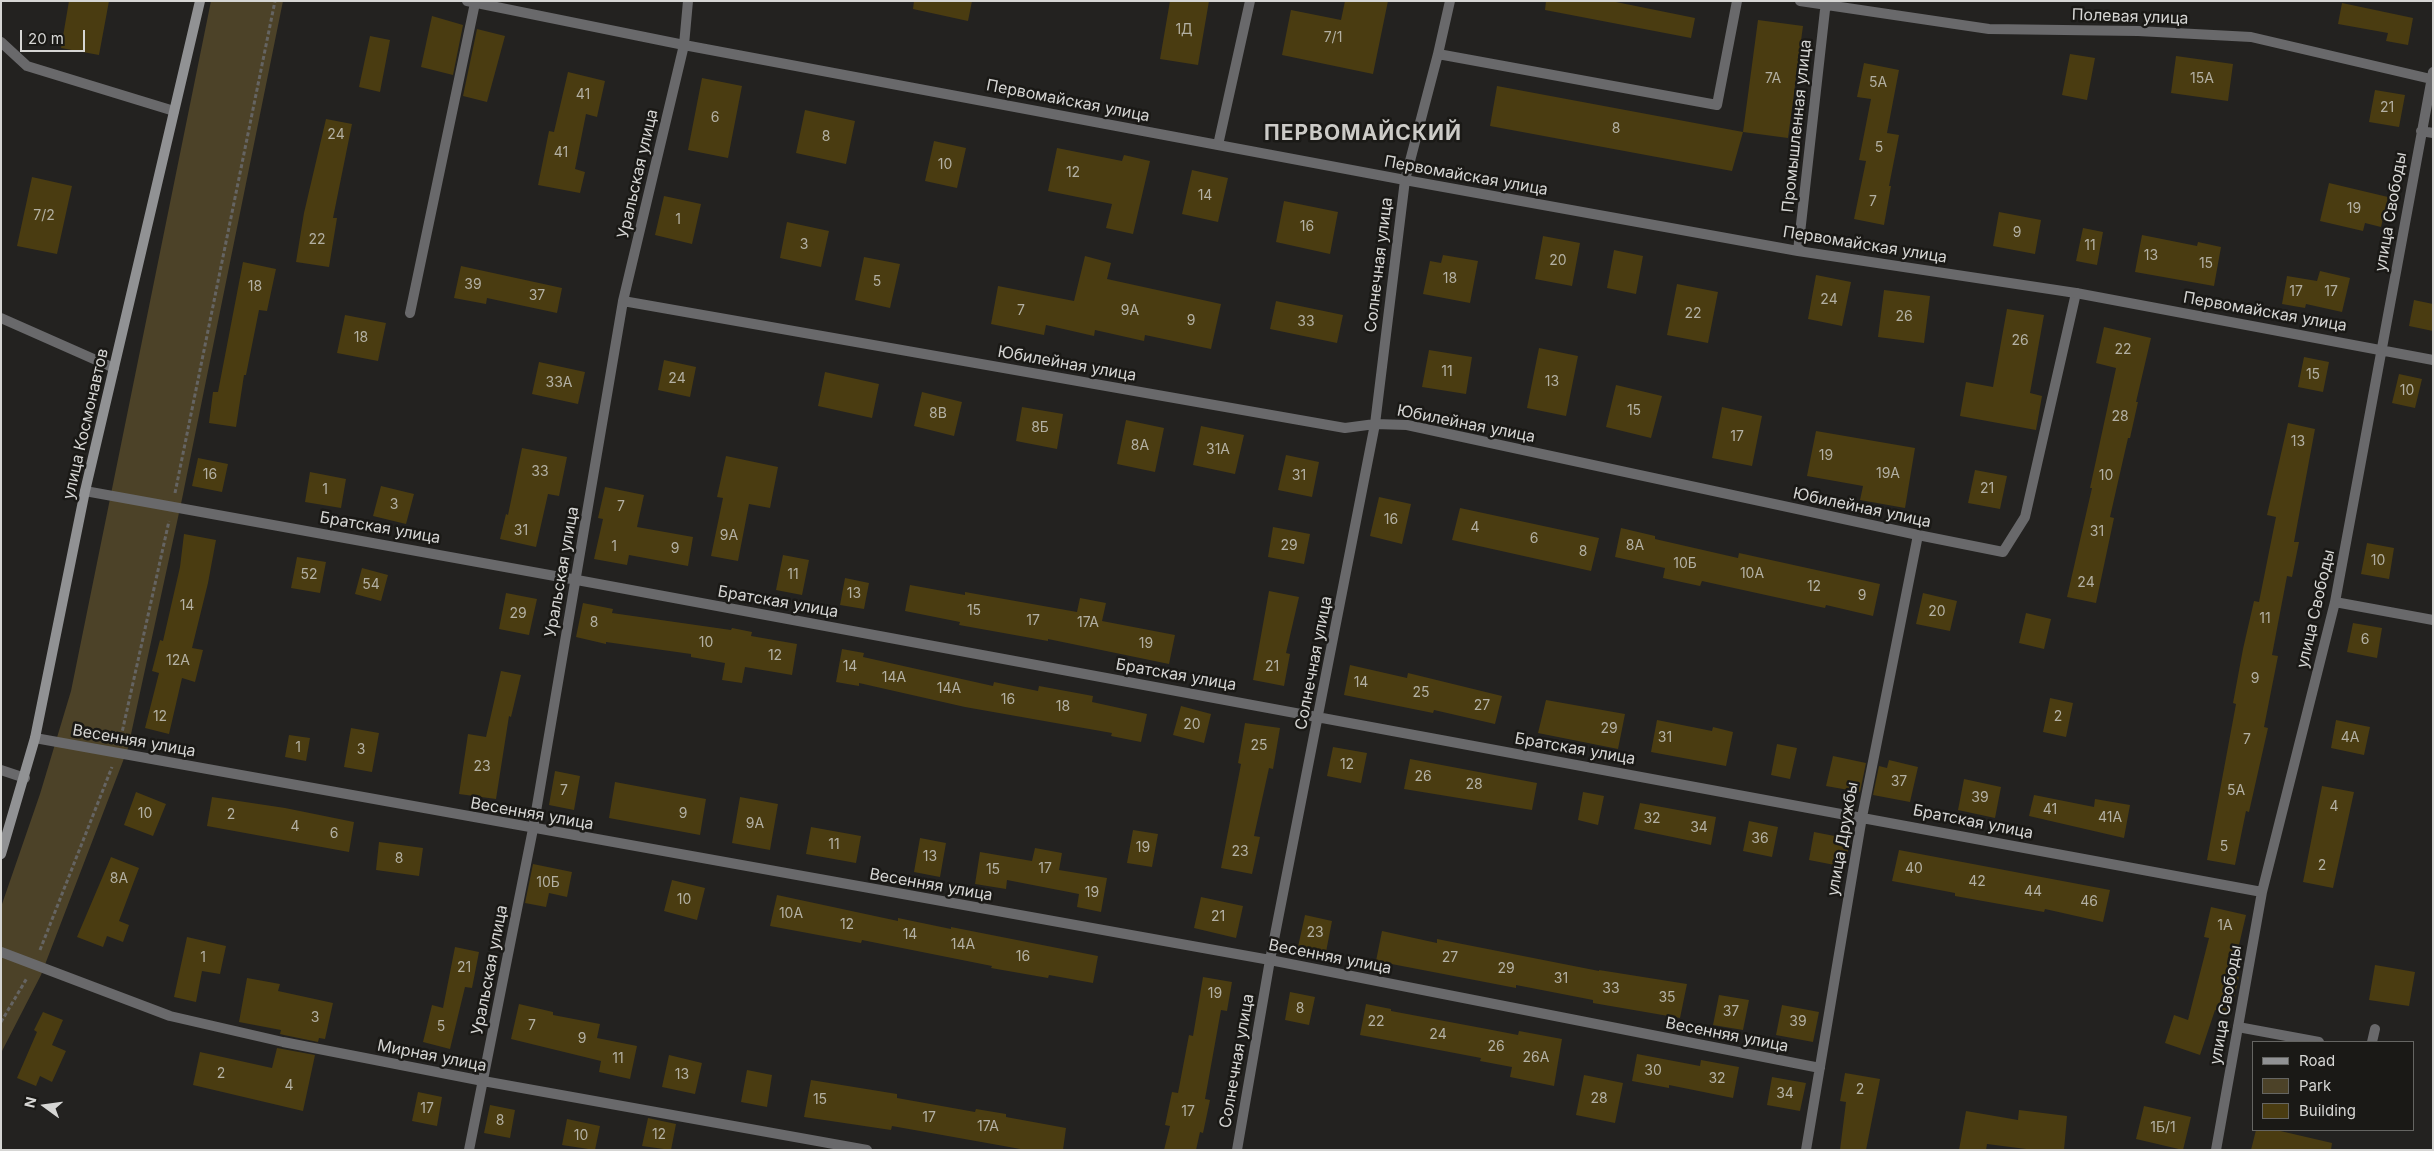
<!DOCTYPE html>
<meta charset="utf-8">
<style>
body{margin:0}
#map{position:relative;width:2434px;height:1151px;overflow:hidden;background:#232220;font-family:Inter,sans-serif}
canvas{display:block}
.frame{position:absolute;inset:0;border:2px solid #d6d6d4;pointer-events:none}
.legend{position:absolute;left:2252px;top:1041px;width:162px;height:90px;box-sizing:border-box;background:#1a1916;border:1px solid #656562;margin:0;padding:6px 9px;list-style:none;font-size:15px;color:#d6d6d4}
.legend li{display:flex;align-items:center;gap:10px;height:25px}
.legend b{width:25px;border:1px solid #656562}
.north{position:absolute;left:20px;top:1081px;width:50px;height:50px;-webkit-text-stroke:4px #1a1916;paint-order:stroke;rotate:284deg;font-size:14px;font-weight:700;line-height:20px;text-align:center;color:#d6d6d4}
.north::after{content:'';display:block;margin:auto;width:18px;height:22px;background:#d6d6d4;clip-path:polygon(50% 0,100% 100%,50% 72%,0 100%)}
.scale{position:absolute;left:20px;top:30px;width:65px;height:22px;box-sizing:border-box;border:2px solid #d6d6d4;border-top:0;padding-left:6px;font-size:15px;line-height:18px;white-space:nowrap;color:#d6d6d4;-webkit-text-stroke:4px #1a1916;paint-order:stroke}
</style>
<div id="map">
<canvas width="2434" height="1151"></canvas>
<div class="frame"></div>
<ul class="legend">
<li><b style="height:6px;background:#919294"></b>Road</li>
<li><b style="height:14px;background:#4c4228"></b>Park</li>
<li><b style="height:14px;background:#4a3c11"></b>Building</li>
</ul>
<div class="north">N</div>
<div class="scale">20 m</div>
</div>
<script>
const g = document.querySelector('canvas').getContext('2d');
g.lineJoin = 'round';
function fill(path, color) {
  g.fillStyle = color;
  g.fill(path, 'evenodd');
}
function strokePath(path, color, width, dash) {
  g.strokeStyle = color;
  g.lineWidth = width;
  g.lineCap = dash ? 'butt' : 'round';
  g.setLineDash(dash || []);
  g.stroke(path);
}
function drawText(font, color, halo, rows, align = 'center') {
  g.font = font + ' Inter,sans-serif';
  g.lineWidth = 5;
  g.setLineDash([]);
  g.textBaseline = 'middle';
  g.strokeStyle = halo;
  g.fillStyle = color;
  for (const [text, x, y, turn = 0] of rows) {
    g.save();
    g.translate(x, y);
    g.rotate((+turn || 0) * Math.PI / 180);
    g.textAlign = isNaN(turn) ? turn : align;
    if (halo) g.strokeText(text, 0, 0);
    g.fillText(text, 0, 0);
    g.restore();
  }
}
fill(new Path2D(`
 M211,1H283L182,499L128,748L41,975L1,1053V907L40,794L71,691Z`), '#4c4228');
fill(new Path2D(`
 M69,1H109L99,55L61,48Z
 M914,1H972L968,21L913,9Z
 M1170,1H1209L1198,65L1160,59Z
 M1345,1H1388L1373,74L1282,55L1291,10L1341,20Z
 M1546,1H1611L1695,18L1691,38L1545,10Z
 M2342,3L2413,18L2408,45L2386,41L2388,33L2338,24Z
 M432,16L463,25L453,75L421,67Z
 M1758,20L1803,26L1788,138L1743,132Z
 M477,29L505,36L487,102L463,96Z
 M370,36L390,40L380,92L359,87Z
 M2070,54L2095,58L2087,100L2062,95Z
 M2176,56L2233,64L2228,101L2171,93Z
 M1864,63L1899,70L1887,133L1899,135L1889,186H1891L1884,225L1854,219L1866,161L1859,160L1871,99L1857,97Z
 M568,72L605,81L597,117L586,114L575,169L585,172L580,193L538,185L549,131L554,132Z
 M702,78L742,86L728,158L688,150Z
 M1497,86L1743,132L1732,171L1490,126Z
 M2375,90L2405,95L2399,127L2369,122Z
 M805,110L855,121L846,164L796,153Z
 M326,119L352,124L333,218H337L329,267L296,262L304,213Z
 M934,141L966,148L957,188L925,181Z
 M1057,148L1122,161L1124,155L1150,161L1133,234L1106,228L1112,204L1048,191Z
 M1192,170L1228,178L1218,222L1182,214Z
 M32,177L72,186L57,254L17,246Z
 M2329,183L2388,197L2381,227L2365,223L2363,231L2320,221Z
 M664,196L701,204L692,244L655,235Z
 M1284,201L1338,212L1330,254L1276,242Z
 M1999,212L2041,220L2035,254L1993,246Z
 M787,222L829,231L821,267L780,258Z
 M2083,228L2103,232L2097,265L2076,261Z
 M2142,235L2197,246L2198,242L2221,247L2214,286L2135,272Z
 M1543,236L1580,243L1572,286L1535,279Z
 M1614,250L1643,256L1636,294L1607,288Z
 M1443,255L1478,261L1470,303L1423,294L1430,261L1441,263Z
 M1085,256L1111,263L1107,279L1221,304L1211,349L1145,335L1144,341L1095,330L1094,336L1046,325L1044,335L991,324L998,286L1074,301Z
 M864,257L900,264L890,308L855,300Z
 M243,262L276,269L267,311L259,310L246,375H244L236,427L209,423L213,392H218Z
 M461,266L562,288L557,313L487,298L486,304L454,298Z
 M2320,271L2350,278L2342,312L2306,304L2305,308L2282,304L2287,276L2317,281Z
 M1816,275L1851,282L1842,326L1808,319Z
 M1677,284L1718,292L1708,343L1667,335Z
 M1884,290L1930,296L1924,343L1878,337Z
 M2414,300L2433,304V331L2409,326Z
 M1276,301L1343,315L1337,343L1270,329Z
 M2007,309L2044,315L2030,393L2042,396L2036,430L1960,416L1966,382L1993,387Z
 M345,315L386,323L378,361L337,353Z
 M2104,327L2151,338L2136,402H2138L2130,438H2128L2110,517L2114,518L2096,603L2067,597L2092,488H2090L2116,368L2096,363Z
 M1539,348L1578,356L1566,416L1527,408Z
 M1429,350L1472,357L1466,394L1422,387Z
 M2304,357L2329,362L2323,392L2298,387Z
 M664,360L696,367L690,397L658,390Z
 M539,362L585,372L578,404L532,394Z
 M825,372L879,384L872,418L818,406Z
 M2399,374L2422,379L2415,408L2392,403Z
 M1616,385L1662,396L1651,438L1606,427Z
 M922,392L962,402L954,436L914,426Z
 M1022,407L1063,414L1057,449L1016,441Z
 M1722,407L1762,416L1752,466L1712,458Z
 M1126,420L1164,428L1155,472L1117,464Z
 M2288,423L2315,429L2294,542H2299L2292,577L2287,576L2272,655L2278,656L2264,727L2268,728L2249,812L2246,811L2235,865L2207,860L2236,704L2233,703L2243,649L2254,601L2259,602L2276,517L2267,515Z
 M1201,426L1244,435L1235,474L1193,465Z
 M1816,431L1915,448L1905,508L1860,500L1863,486L1807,476Z
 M522,448L567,457L559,496L548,494L536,547L500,539L506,514L508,515Z
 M1286,455L1319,462L1312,497L1278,490Z
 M726,456L778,467L770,508L749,504L738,561L711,556L723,498L717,497Z
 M198,458L228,464L222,492L192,486Z
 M1975,470L2007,476L2000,509L1968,503Z
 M310,472L346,479L341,508L305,502Z
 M381,486L414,494L406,524L373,516Z
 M605,487L644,495L637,527L693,537L688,566L629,555L627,565L594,559L603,519L598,518Z
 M1379,497L1411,504L1402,544L1370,536Z
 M1460,508L1599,538L1591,571L1452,540Z
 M1273,527L1310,534L1304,564L1268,557Z
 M1621,528L1655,536V539L1738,558L1739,553L1880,584L1873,616L1826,605L1825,608L1702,581L1700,586L1663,578L1665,568L1615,557Z
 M184,534L216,540L208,583L192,648L203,650L195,682L182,678L169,734L145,728L159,673L152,671L160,640L163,641L180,567Z
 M2367,543L2394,548L2389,579L2361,574Z
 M783,555L809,560L802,595L776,590Z
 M297,557L326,562L320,593L291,588Z
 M362,568L388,575L381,601L355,594Z
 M845,578L869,583L864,609L840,605Z
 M910,585L965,595V592L1077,612L1080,598L1106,603L1102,621L1175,635L1169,664L1048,639V641L959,625L960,622L905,611Z
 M1269,591L1299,597L1286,653L1290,654L1284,686L1253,680Z
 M506,593L537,599L529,635L499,629Z
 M1923,593L1957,601L1950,631L1916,624Z
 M583,603L613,609L612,613L731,630L732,628L752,632L751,636L797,644L792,675L745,667L742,683L722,680L725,663L691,657V654L606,642V644L576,637Z
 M2026,613L2051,619L2044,649L2019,643Z
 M2353,623L2382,628L2377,658L2347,652Z
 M842,649L864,653L863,657L993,686L994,682L1038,691L1039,686L1093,696L1092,702L1147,714L1141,742L1111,736L1112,733L965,707L859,683V686L836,682Z
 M1350,665L1407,678L1408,673L1502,696L1495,724L1434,710L1433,713L1344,695Z
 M501,671L521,675L511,717L509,716L496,799L459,794L468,734L486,737Z
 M2050,698L2073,703L2066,737L2043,732Z
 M1546,700L1625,714L1618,749L1538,733Z
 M1181,706L1211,714L1204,743L1173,735Z
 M1657,720L1712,731L1713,727L1733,732L1726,766L1651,752Z
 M2336,720L2370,727L2364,755L2331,748Z
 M1245,723L1280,728L1273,769L1269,768L1254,836L1260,837L1252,874L1221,868L1241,764L1238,763Z
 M351,728L379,733L372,772L344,767Z
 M289,735L310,738L306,761L285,757Z
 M1777,744L1797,748L1790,779L1771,775Z
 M1333,747L1367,753L1361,783L1327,776Z
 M1833,756L1866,763L1860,792L1826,786Z
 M1410,759L1537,783L1532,810L1404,789Z
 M1889,760L1918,767L1910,802L1873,795L1879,766L1887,768Z
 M555,771L580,776L574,810L549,805Z
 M1964,779L2001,787L1995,818L1958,810Z
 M615,782L706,799L700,835L609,818Z
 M2322,786L2354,792L2333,888L2303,882Z
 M136,792L166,804L153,836L124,825Z
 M1583,792L1604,796L1598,825L1578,820Z
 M2034,795L2094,807L2095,799L2130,805L2124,838L2029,816Z
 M212,797L285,808L354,822L349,852L207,826Z
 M740,797L778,804L770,850L732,843Z
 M1640,803L1716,817L1711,845L1634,829Z
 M1749,821L1778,827L1772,857L1743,851Z
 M811,827L861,836L856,863L806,854Z
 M1133,830L1158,834L1152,867L1127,863Z
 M1814,832L1850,839L1845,867L1809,860Z
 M920,838L946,843L940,877L914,872Z
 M379,842L423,848L419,876L376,870Z
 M1035,848L1062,853L1059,870L1107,878L1101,912L1077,907L1079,894L1007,880L1006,889L975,884L980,852L1032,861Z
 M1899,850L2110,890L2103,922L2045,909L2044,912L1955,896V893L1892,881Z
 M111,857L139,868L119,921L129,925L123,942L107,936L103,947L77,937Z
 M533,864L572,872L567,897L549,893L546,907L525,903Z
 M672,880L705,888L697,920L664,911Z
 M777,895L898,921V918L951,929V927L1098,956L1093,983L1049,975L1048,978L991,968L992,966L862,940L861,943L770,926Z
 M1201,897L1243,906L1236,938L1194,928Z
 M2211,907L2246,915L2232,975L2239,977L2230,1014L2215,1010L2200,1055L2165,1043L2174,1015L2188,1020L2209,938L2204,937Z
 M1305,915L1332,921L1326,952L1298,947Z
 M1382,931L1437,943V939L1599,971V970L1687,984L1680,1018L1593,1003V1000L1516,985V988L1376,961Z
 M187,937L226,946L220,974L202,971L196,1002L174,997Z
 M455,947L479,952L472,988L465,987L450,1049L423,1042L432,1005L443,1008Z
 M2375,965L2415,972L2409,1006L2369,1000Z
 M1203,977L1232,982L1227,1011L1221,1010L1205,1099L1210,1100L1203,1133L1200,1132L1196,1150H1164L1170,1126L1165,1125L1172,1092L1178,1093L1189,1035L1193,1036Z
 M247,978L280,984L278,991L333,1003L325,1039L319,1038L318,1042L284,1035L280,1034L281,1030L239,1022Z
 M1290,992L1315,997L1309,1025L1285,1020Z
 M1719,995L1749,1000L1743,1030L1713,1025Z
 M519,1004L553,1012V1015L600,1024L597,1038L637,1046L630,1079L599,1072L601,1061L511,1039Z
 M1366,1004L1391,1009V1011L1487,1029L1518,1035L1519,1031L1562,1039L1554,1086L1510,1077L1512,1067L1480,1061L1481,1058L1360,1035Z
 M1782,1005L1819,1012L1813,1042L1776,1035Z
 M43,1012L63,1020L52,1045L66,1051L52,1082L40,1076L36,1086L17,1078L37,1032L34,1030Z
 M277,1048L315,1055L303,1111L193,1085L200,1052L272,1068Z
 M1637,1054L1700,1066L1701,1060L1739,1067L1733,1098L1669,1085V1088L1632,1081Z
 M669,1055L702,1063L695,1094L662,1087Z
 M747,1070L772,1075L767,1107L741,1102Z
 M1845,1073L1880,1079L1866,1150H1840L1846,1102L1840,1101Z
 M1584,1075L1623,1083L1615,1123L1576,1115Z
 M1772,1077L1806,1083L1800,1111L1767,1105Z
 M811,1080L897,1094V1098L975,1112L976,1109L1006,1114V1117L1066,1128L1063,1150H1026L892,1126L891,1130L804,1117Z
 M418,1092L442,1097L437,1126L412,1121Z
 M490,1105L515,1110L510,1138L484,1133Z
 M2144,1106L2191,1117L2183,1150L2136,1139Z
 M2019,1110L2067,1116L2064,1150H2034L1987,1144L1986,1150H1959L1966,1111L2018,1120Z
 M648,1118L676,1124L671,1150L642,1146Z
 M567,1119L600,1126L595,1150L562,1145Z
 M2256,1130H2276L2332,1143L2331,1150H2251Z`), '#4a3c11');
strokePath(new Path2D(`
 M175,493L275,1
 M121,737L169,521
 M40,950L112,767
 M1,1022L27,978`), '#656462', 3, [4, 2.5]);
strokePath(new Path2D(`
 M1450,1L1438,54L1717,105L1737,1
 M1,42L27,66L174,111
 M1405,180L1438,54
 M410,313L475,3
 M1918,535L2003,552L2025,517L2076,293
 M1,770L25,778
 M2238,1027L2319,1042
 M2372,1042L2375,1029`), '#69696b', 10);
strokePath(new Path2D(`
 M467,1L684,45L1405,180L1798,251L2076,293L2433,360
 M1800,1L1989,29L2138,31L2251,37L2431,79
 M2421,131L2433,133
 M1218,145L1250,1
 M1798,251L1826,1
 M623,301L1345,428L1375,424L1407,425L1918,535L1862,817L1806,1150
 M1,318L114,368
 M85,491L577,580L2262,892
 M2335,602L2433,620
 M35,738L1270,960L1820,1068
 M1,952L170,1016L283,1042L483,1081L867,1150
 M469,1150L533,829L623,301L684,45L688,1
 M1237,1150L1270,960L1375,424L1405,180
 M2216,1150L2262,892L2335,602L2433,72`), '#69696b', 10);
strokePath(new Path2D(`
 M1,854L35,738L85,491L200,1`), '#919294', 10);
drawText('14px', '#b3b0a3', null, [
 ["1Д",1184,30],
 ["7/1",1333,38],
 ["7А",1773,79],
 ["15А",2202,79],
 ["5А",1878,83],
 ["41",583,95],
 ["21",2387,108],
 ["6",715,118],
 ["8",1616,129],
 ["24",336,135],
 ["8",826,137],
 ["5",1879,148],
 ["41",561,153],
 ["10",945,165],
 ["12",1073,173],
 ["14",1205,196],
 ["7",1873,202],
 ["19",2354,209],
 ["7/2",44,216],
 ["1",678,220],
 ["16",1307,227],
 ["9",2017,233],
 ["22",317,240],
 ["3",804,245],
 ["11",2090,246],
 ["13",2151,256],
 ["20",1558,261],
 ["15",2206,264],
 ["18",1450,279],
 ["5",877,282],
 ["39",473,285],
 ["18",255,287],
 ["17",2296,292],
 ["17",2331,292],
 ["37",537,296],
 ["24",1829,300],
 ["7",1021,311],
 ["9А",1130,311],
 ["22",1693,314],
 ["26",1904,317],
 ["9",1191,321],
 ["33",1306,322],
 ["18",361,338],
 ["26",2020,341],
 ["22",2123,350],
 ["11",1447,372],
 ["15",2313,375],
 ["24",677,379],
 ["13",1552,382],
 ["33А",559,383],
 ["10",2407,391],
 ["15",1634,411],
 ["8В",938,414],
 ["28",2120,417],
 ["8Б",1040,428],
 ["17",1737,437],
 ["13",2298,442],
 ["8А",1140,446],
 ["31А",1218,450],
 ["19",1826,456],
 ["33",540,472],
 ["19А",1888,474],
 ["16",210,475],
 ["31",1299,476],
 ["10",2106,476],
 ["21",1987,489],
 ["1",325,490],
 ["3",394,505],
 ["7",621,507],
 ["16",1391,520],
 ["4",1475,528],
 ["31",521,531],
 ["31",2097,532],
 ["9А",729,536],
 ["6",1534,539],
 ["29",1289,546],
 ["8А",1635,546],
 ["1",614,547],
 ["9",675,549],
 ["8",1583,552],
 ["10",2378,561],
 ["10Б",1685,564],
 ["10А",1752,574],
 ["52",309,575],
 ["11",793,575],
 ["24",2086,583],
 ["54",371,585],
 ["12",1814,587],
 ["13",854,594],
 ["9",1862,596],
 ["14",187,606],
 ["15",974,611],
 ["20",1937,612],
 ["29",518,614],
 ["11",2265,619],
 ["17",1033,621],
 ["8",594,623],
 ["17А",1088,623],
 ["6",2365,640],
 ["10",706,643],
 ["19",1146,644],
 ["12",775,656],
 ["12А",178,661],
 ["14",850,667],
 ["21",1272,667],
 ["14А",894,678],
 ["9",2255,679],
 ["14",1361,683],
 ["14А",949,689],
 ["25",1421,693],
 ["16",1008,700],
 ["27",1482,706],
 ["18",1063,707],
 ["12",160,717],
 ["2",2058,717],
 ["20",1192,725],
 ["29",1609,729],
 ["31",1665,738],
 ["4А",2350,738],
 ["7",2247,740],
 ["25",1259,746],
 ["1",298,748],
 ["3",361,750],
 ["12",1347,765],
 ["23",482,767],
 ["26",1423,777],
 ["37",1899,782],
 ["28",1474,785],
 ["7",564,791],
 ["5А",2236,791],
 ["39",1980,798],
 ["4",2334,807],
 ["41",2050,810],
 ["10",145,814],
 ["9",683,814],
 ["2",231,815],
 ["41А",2110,818],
 ["32",1652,819],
 ["9А",755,824],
 ["4",295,827],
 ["34",1699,828],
 ["6",334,834],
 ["36",1760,839],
 ["11",834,845],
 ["5",2224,847],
 ["19",1143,848],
 ["23",1240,852],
 ["13",930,857],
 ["8",399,859],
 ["2",2322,866],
 ["17",1045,869],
 ["40",1914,869],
 ["15",993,870],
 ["8А",119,879],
 ["42",1977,882],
 ["10Б",548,883],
 ["44",2033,892],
 ["19",1092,893],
 ["10",684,900],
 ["46",2089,902],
 ["10А",791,914],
 ["21",1218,917],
 ["12",847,925],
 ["1А",2225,926],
 ["23",1315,933],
 ["14",910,935],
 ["14А",963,945],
 ["16",1023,957],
 ["1",203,958],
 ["27",1450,958],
 ["21",464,968],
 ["29",1506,969],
 ["31",1561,979],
 ["33",1611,989],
 ["19",1215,994],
 ["35",1667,998],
 ["8",1300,1009],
 ["37",1731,1012],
 ["3",315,1018],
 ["22",1376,1022],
 ["39",1798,1022],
 ["7",532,1026],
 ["5",441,1027],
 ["24",1438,1035],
 ["9",582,1039],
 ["26",1496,1047],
 ["26А",1536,1058],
 ["11",618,1059],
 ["30",1653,1071],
 ["2",221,1074],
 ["13",682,1075],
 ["32",1717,1079],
 ["4",289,1086],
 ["2",1860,1090],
 ["34",1785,1094],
 ["28",1599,1099],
 ["15",820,1100],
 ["17",427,1109],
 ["17",1188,1112],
 ["17",929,1118],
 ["8",500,1121],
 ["17А",988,1127],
 ["1Б/1",2163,1128],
 ["12",659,1135],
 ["10",581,1136]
]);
drawText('16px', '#d6d6d4', '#1a1916', [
 ["Полевая улица",2130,17,2],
 ["Первомайская улица",1068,101,11],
 ["Промышленная улица",1797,126,-84],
 ["Уральская улица",638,174,-77],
 ["Первомайская улица",1466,176,10],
 ["улица Свободы",2391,212,-80],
 ["Первомайская улица",1865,245,9],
 ["Солнечная улица",1379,265,-83],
 ["Первомайская улица",2265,312,10],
 ["Юбилейная улица",1067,364,10],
 ["улица Космонавтов",86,424,-77],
 ["Юбилейная улица",1466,424,11],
 ["Юбилейная улица",1862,508,12],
 ["Братская улица",380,528,10],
 ["Уральская улица",562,572,-80],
 ["Братская улица",778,602,10],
 ["улица Свободы",2316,609,-77],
 ["Солнечная улица",1314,663,-79],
 ["Братская улица",1176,675,10],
 ["Весенняя улица",134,741,10],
 ["Братская улица",1575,749,10],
 ["Весенняя улица",532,814,10],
 ["Братская улица",1973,822,11],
 ["улица Дружбы",1843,839,-80],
 ["Весенняя улица",931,885,10],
 ["Весенняя улица",1330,957,11],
 ["Уральская улица",490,970,-79],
 ["улица Свободы",2226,1005,-80],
 ["Весенняя улица",1727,1035,11],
 ["Мирная улица",432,1056,11],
 ["Солнечная улица",1237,1061,-80]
]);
g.letterSpacing = '1px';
drawText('bold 21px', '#cccbc7', '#1a1916', [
 ["ПЕРВОМАЙСКИЙ",1363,134]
]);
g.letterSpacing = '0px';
</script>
